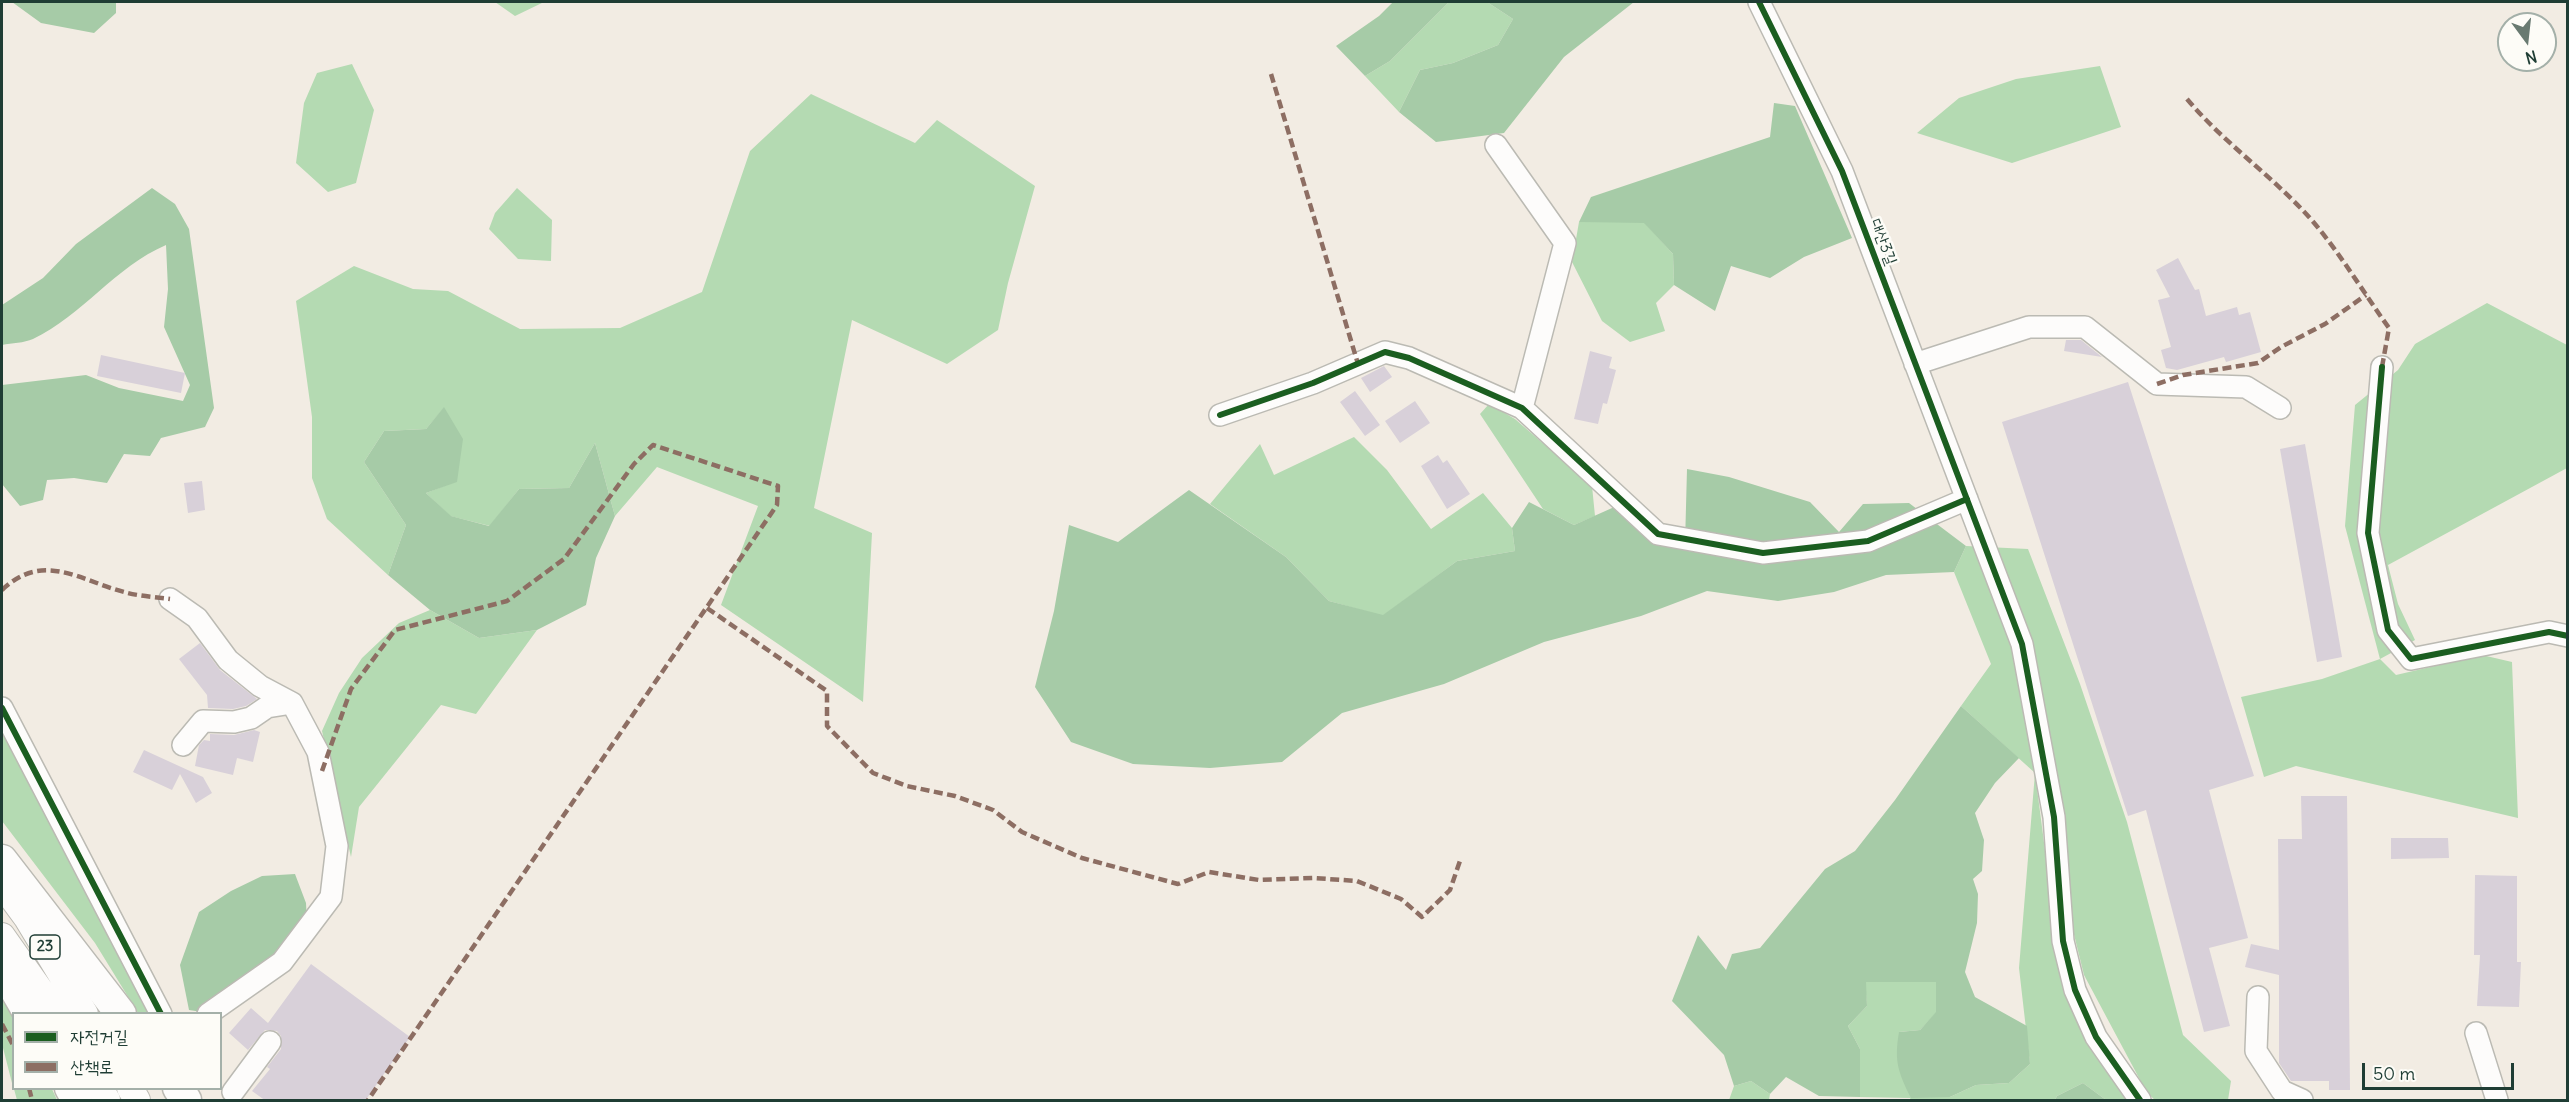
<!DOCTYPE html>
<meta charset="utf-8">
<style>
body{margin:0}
#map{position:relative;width:2569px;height:1102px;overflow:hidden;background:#f2ece3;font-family:Delius,"Poor Story",sans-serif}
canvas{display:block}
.frame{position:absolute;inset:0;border:3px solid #1f3d34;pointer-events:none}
.legend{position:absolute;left:12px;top:1012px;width:210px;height:78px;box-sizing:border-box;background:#fdfcf7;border:2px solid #a4b0a9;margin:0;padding:8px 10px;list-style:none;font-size:18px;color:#1f3d34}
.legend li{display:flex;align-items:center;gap:12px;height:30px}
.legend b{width:30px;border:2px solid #a4b0a9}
.north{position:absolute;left:2497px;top:12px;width:60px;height:60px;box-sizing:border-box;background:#fdfcf7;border:2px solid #a4b0a9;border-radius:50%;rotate:165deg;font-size:16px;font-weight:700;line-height:24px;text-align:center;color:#1f3d34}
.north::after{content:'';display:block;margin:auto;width:21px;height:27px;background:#697a71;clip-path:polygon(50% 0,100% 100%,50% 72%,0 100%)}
.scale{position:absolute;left:2362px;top:1063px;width:152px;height:27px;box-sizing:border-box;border:3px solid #1f3d34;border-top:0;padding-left:8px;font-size:18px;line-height:21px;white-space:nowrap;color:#1f3d34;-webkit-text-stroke:4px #fdfcf7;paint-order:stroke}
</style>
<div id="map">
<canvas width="2569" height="1102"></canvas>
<div class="frame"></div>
<ul class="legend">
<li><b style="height:8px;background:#1b5e20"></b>자전거길</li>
<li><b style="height:8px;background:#8d6e63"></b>산책로</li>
</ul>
<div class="north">N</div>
<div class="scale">50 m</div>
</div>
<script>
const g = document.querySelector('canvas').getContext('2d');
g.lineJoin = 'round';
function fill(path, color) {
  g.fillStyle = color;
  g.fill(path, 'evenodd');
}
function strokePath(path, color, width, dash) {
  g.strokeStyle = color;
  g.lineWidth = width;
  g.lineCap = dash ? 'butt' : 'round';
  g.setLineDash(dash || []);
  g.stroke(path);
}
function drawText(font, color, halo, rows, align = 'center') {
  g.font = font + ' Delius,"Poor Story",sans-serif';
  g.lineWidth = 5;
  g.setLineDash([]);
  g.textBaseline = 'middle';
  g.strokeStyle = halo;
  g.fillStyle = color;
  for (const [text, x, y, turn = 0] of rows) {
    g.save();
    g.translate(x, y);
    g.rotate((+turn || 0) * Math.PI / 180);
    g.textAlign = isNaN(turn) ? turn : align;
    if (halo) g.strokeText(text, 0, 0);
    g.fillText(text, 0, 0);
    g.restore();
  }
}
fill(new Path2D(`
 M495,2H544L515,16Z
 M1449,2H1487L1513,19L1498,45L1453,63L1420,70L1399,112L1365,76L1390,61Z
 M352,64L374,110L356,183L328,192L296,163L304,103L317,73Z
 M2100,66L2121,127L2012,163L1917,133L1959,98L2016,79Z
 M811,94L915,143L937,120L1035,186L1008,283L998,330L947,364L852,320L814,508L872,533L863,702L721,605L758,506L657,467L615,516L595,443L569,488L519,489L490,526L450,516L426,493L457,481L444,408L426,429L384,431L364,462L406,525L388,575L327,519L312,478V417L296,301L354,266L413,289L448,291L520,329L620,328L702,292L750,151Z
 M517,188L552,220L551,261L518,259L489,229L495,213Z
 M1579,222H1644L1673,254L1674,285L1656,303L1665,331L1630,342L1602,321L1572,262Z
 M2487,303L2567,345V468L2388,565L2398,604L2415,640L2380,659L2396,675L2482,655L2512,662L2518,818L2296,766L2264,777L2241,697L2322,679L2380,659L2345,526L2355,405L2398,370L2415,344Z
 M1489,404L1515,419L1592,486L1595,516L1574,525L1543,509L1480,414Z
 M1354,437L1387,470L1431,529L1483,493L1512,528L1515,551L1457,561L1383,616L1329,601L1286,557L1210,504L1260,444L1274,475Z
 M1966,546L2028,549L2080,684L2127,822L2183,1035L2231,1081L2228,1100H2155L2147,1093L2084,975L2036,781L2063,988L2129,1100H2106L2083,1083L2057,1096L2055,1100H1911L1910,1098L1860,1097V1049L1848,1026L1867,1006L1865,982L1936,981L1937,1012L1920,1030L1899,1032L1950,1097L1976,1085L2009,1083L2030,1064L2019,968L2035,773L1961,706L1991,664L1954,572Z
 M430,610L479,638L537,630L476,714L441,705L359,807L351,857L322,731L339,693L362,658L399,623Z
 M2,730L159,1013H138L95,943L2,821Z
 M2,984L14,1014L13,1087L2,1044Z
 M1751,1081L1770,1094L1769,1100H1729L1734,1086Z
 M14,1089H52L57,1100H17Z`), '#b4dab2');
fill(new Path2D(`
 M12,2H116V13L94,33L41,23Z
 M1393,2H1449L1390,61L1365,76L1336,46L1379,16Z
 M1487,2H1634L1564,57L1504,133L1436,142L1399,112L1420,70L1453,63L1498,45L1513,19Z
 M1774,103L1795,106L1852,238L1804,257L1770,278L1731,266L1715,311L1674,285L1673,254L1644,223L1579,222L1591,197L1770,137Z
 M152,188L175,204L189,229L214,408L205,427L161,438L150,456L124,454L107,483L74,478L47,480L43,500L20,506L2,484V385L86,375L119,388L183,401L190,385L164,327L168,289L166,245C115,267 83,315 33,339C24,343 12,343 2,345V305L43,278L76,244Z
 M444,407L463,439L457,482L426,493L451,516L489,526L519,489L569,488L595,443L615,516L596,558L586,605L537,630L479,638L430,610L388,575L406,525L364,462L384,431L426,429Z
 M1687,469L1729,477L1810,502L1839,532L1863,504L1909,503L1966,546L1954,572L1886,575L1834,592L1778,601L1707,591L1641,616L1544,642L1444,684L1342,713L1282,762L1210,768L1133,764L1071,742L1035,687L1054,611L1069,525L1118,542L1189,490L1286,557L1329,601L1383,615L1457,561L1515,551L1512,528L1529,502L1574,525L1621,504L1685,544Z
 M1961,706L2019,758L1995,783L1975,813L1984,840L1982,871L1973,879L1978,894L1977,923L1965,972L1975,997L2027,1026L2030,1064L2009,1083L1976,1085L1950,1097L1911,1098C1898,1072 1894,1061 1899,1032L1920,1030L1936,1012V982H1866L1867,1006L1848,1026L1860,1049V1097L1819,1096L1786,1077L1770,1094L1751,1081L1734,1086L1724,1055L1672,1001L1698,935L1726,970L1732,954L1760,948L1825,869L1855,851L1895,800Z
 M295,874L306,903L308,943L209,1013L189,1010L180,965L199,912L231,891L262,876Z
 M2083,1083L2106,1100H2055L2057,1096Z`), '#a6cba7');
fill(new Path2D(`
 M2178,258L2195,290L2199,289L2206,316L2237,307L2239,315L2250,312L2261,352L2226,362L2224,357L2177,370L2166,368L2161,350L2171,347L2158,300L2170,297L2156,270Z
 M2066,340H2081L2102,357L2064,351Z
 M1590,351L1612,357L1609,368L1616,370L1607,404L1603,403L1598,424L1574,419Z
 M101,355L185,373L181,393L97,376Z
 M1384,366L1392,377L1370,392L1361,378Z
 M2128,382L2254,776L2209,790L2248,938L2209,948L2230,1026L2204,1032L2146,810L2128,816L2002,422Z
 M1355,391L1380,425L1365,436L1340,402Z
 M1415,401L1430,423L1400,443L1385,421Z
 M2305,444L2342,657L2317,662L2280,449Z
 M1438,455L1443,463L1447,460L1470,494L1447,509L1421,466Z
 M202,481L205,510L188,513L184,483Z
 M200,643L220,670L257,699L246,706L233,709L208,708L207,695L179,659Z
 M254,730L260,732L253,762L237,758L233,775L195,766L199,745L204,740L210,741V734L234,735Z
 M144,750L203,777L212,793L196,803L180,774L172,790L133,772Z
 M2301,796H2347L2350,1090H2329V1081H2291L2279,1063V975L2245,967L2251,944L2279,950L2278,839H2302Z
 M2391,838H2448L2449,858L2391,859Z
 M2475,875L2517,876V962H2521L2519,1007L2477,1006L2480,955H2474Z
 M311,964L410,1037L365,1101H266L252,1091L270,1069L267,1067L281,1049V1036L277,1031L265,1030L248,1050L229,1033L251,1008L268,1023Z`), '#d8d0d9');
const minor = new Path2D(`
 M1759,2L1842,171L2022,644L2054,817L2063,941L2075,990L2096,1037L2140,1100
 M1496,145L1565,243L1522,408
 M1915,364L2029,327H2085L2157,384L2246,387L2280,408
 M2382,367L2368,533L2388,630L2411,659L2549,632L2568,636
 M1220,415L1313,383L1385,352L1409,358L1522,408L1658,534L1763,553L1868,541L1967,499
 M170,599L197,618L228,660L260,686L292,703L318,752L337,846L331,897L282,962L208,1014
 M2,708L161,1014
 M183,745L203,721L234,722L251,718L267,707L292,703
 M2258,997L2256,1051L2282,1091L2302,1100
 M2476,1033L2497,1100
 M233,1092L270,1042`);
const major = new Path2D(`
 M2,884L27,918L85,1014
 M2,936L57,1014
 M100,1088L107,1100
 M130,1088L137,1100`);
const highway = new Path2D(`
 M2,860L121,1014
 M2,967L29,1014
 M70,1088L77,1100
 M178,1088L186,1100`);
strokePath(minor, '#bbbab3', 24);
strokePath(major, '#bbbab3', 28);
strokePath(highway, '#bbbab3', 33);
strokePath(minor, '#fdfcfb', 21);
strokePath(major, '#fdfcfb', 26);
strokePath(highway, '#fdfcfb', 30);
strokePath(new Path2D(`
 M1271,74L1358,364
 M2187,99C2224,143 2271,175 2309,217C2339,251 2363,292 2389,328L2382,367
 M2157,384L2183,375L2258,363L2281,347L2325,324L2366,295
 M2,590C43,551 79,580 124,592C138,596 155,597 170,599
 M707,608L827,691V726L873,773L907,786L955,796L993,810L1022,832L1082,858L1178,884L1209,872L1259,880L1313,878L1357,881L1401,899L1422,917L1450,890L1461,858
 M322,771L351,689L395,630L507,601L564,559L634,464L653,445L778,486L777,505L368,1100
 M2,1024L14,1047
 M29,1088L32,1100`), '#8d6e63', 4.5, [9, 4.5]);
strokePath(new Path2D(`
 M1759,2L1842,171L2022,644L2054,817L2063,941L2075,990L2096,1037L2140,1100
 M2382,367L2368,533L2388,630L2411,659L2549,632L2568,636
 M1220,415L1313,383L1385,352L1409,358L1522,408L1658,534L1763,553L1868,541L1967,499
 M2,708L161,1014`), '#1b5e20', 6);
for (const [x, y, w] of [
 [45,947,30]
]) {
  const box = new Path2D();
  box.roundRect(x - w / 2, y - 12, w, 24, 4.5);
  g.fillStyle = '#fdfcf7';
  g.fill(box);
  strokePath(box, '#1f3d34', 1.5);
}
drawText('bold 15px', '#1f3d34', null, [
 ["23",45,947]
]);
drawText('16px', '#1f3d34', '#fdfcf7', [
 ["대산3길",1883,242,69]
]);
</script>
